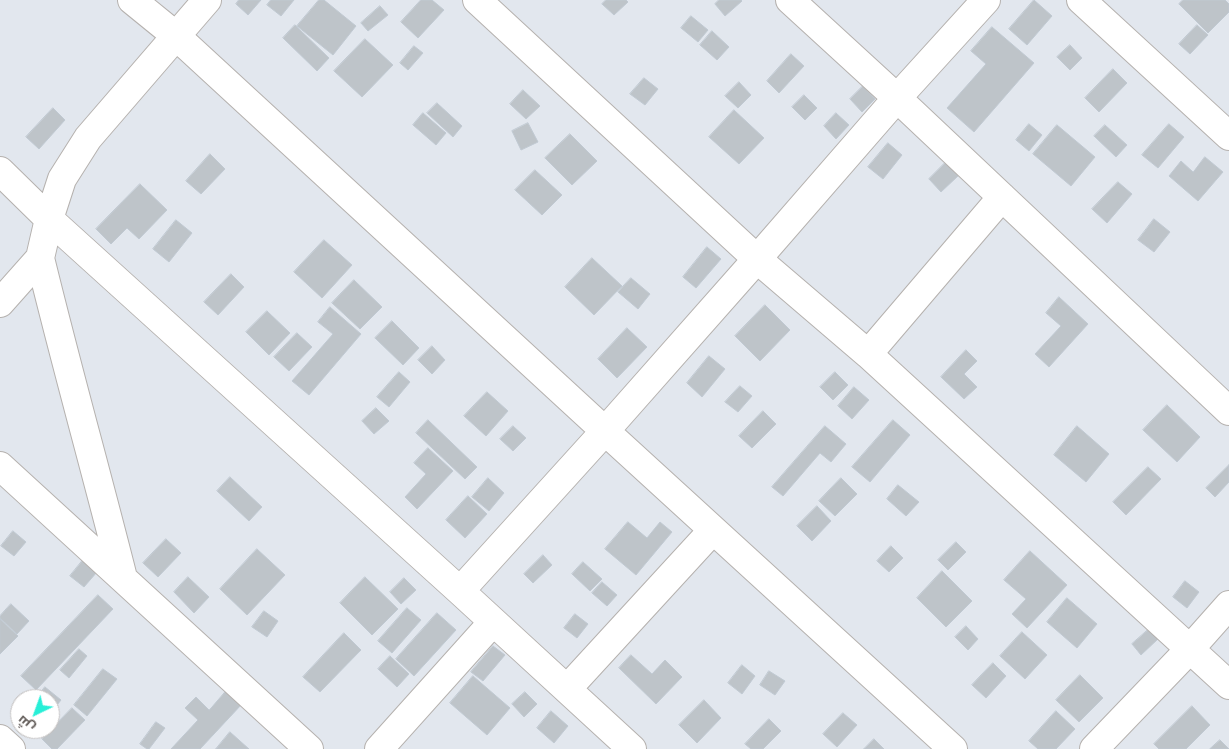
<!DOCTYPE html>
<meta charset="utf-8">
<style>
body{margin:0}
#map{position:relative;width:1229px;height:749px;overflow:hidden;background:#e2e7ee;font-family:Roboto,Cairo,sans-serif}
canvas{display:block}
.north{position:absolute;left:10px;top:689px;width:50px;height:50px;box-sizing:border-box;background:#fff;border:1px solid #c1bebd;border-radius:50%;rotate:222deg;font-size:14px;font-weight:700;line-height:20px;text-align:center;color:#635d5a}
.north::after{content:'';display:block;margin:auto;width:18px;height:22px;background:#27efd7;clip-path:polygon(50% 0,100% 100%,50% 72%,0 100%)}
</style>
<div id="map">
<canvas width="1229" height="749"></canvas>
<div class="north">ش</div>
</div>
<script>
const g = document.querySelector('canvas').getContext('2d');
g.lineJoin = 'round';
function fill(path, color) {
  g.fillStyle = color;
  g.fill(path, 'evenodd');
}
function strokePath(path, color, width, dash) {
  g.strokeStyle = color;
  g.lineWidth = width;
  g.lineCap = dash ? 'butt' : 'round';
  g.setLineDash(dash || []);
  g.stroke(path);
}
const building = new Path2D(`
 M239,0H261L248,15L236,4Z
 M271,0H294L281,16L267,5Z
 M319,0H324L356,26L333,55L297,26Z
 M421,0H432L444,10L418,38L401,22Z
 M606,0H626L628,2L614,15L602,4Z
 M719,0H741L742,1L725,16L715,4Z
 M1034,0L1052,16L1027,45L1009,29Z
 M1183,0H1225L1229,4V12L1208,33L1179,4Z
 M380,6L388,15L368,31L361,23Z
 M691,16L708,30L698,42L681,28Z
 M295,25L329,58L317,71L283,38Z
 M1197,25L1208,35L1190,54L1179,44Z
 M992,27L1034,63L974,132L947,108L986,64L971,51Z
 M712,31L729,47L717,60L700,45Z
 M365,39L393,65L362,97L334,71Z
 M1070,45L1082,58L1070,70L1057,57Z
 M414,46L423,53L408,70L400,63Z
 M791,54L804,66L779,93L767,81Z
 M1113,69L1127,83L1099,112L1085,98Z
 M644,78L658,89L645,105L630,94Z
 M739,82L751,95L738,108L725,96Z
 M863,86L875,99L862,112L850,99Z
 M523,90L540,106L526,119L510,104Z
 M804,95L817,108L805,120L792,107Z
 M437,103L462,126L453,137L427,113Z
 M53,108L65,120L39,149L26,137Z
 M734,110L764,138L739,164L709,137Z
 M423,113L446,133L436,145L413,125Z
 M836,113L849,125L836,139L824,126Z
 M528,123L538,142L521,150L512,131Z
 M1029,124L1042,135L1029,151L1016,140Z
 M1169,124L1184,137L1158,168L1142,155Z
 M1057,125L1095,157L1071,186L1033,154Z
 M1105,125L1127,145L1116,157L1094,136Z
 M570,134L597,161L572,185L545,158Z
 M888,143L902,155L883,179L868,167Z
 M210,154L225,169L201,194L186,181Z
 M1205,157L1223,172L1198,201L1169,176L1181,161L1193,172Z
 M945,163L958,176L941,192L929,179Z
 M535,170L562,195L542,215L515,190Z
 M1118,182L1132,194L1107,223L1092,209Z
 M140,184L167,210L139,239L127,228L111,244L96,229Z
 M1154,219L1170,232L1154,252L1138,240Z
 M176,220L192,233L169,262L153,249Z
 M324,240L352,265L322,298L294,272Z
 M707,247L721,259L696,288L683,277Z
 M592,258L622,286L594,315L565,287Z
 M231,274L244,287L218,315L204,302Z
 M631,278L650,294L638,309L618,292Z
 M354,280L382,307L360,329L332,303Z
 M1059,297L1088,324L1049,367L1035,354L1061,326L1046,313Z
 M765,305L790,330L760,361L735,336Z
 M330,307L361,334L309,395L292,381L333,334L318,322Z
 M267,311L290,333L269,355L246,332Z
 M392,321L419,348L403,365L375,338Z
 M627,328L647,347L617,378L598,359Z
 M297,333L312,347L289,371L274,357Z
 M432,346L445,360L432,374L418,360Z
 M966,350L977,361L964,374L977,387L964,399L941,377Z
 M709,356L725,369L702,397L687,383Z
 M399,372L410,382L389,407L377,397Z
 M835,372L848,385L833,400L820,387Z
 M740,386L752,396L738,412L725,402Z
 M854,387L869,400L852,419L838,406Z
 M487,392L508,411L486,436L464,416Z
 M1167,405L1200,437L1177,462L1143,430Z
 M376,408L389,421L374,434L362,421Z
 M763,411L776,424L752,448L739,436Z
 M428,420L477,467L465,479L416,433Z
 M893,420L910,435L870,482L852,467Z
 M513,426L526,438L513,451L500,439Z
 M825,426L846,444L831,462L820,453L783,496L772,487Z
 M1077,426L1109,454L1086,482L1054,455Z
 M428,448L453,471L417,509L405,497L426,474L414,463Z
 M1229,465V482L1215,497L1206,488Z
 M1148,467L1161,479L1126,515L1113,502Z
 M230,477L262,507L249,521L217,491Z
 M488,478L504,493L489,511L472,497Z
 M841,478L857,494L835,516L819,501Z
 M898,485L919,502L906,516L887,499Z
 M468,496L487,514L465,538L446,520Z
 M817,506L831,521L812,541L797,526Z
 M628,522L647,538L660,522L672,532L636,575L605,549Z
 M13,531L26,542L14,556L1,546Z
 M166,539L181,553L158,577L143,563Z
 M956,542L966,552L948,570L938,560Z
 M891,546L903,558L889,572L877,561Z
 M257,549L285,575L247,615L220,589Z
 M1030,551L1067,585L1027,628L1012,614L1026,599L1004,580Z
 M543,555L552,565L533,583L524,574Z
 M83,560L97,572L84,587L70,576Z
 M583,562L602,579L590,591L572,574Z
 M942,571L972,601L946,627L917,598Z
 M188,577L209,597L194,613L174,592Z
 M365,577L398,609L372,635L340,603Z
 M404,578L416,590L401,604L390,592Z
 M1185,581L1199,592L1187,608L1173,597Z
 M602,582L617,595L607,606L592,593Z
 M98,595L113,609L36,690L21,676Z
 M1067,598L1097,624L1077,648L1047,622Z
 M11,604L29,621L17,634L0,618V616Z
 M407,608L421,620L392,653L378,641Z
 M264,611L278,621L267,637L252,627Z
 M437,613L456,630L414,676L396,659Z
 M575,614L588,624L577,638L564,628Z
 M0,619L18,636L0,654Z
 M966,626L978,639L968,650L955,637Z
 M1149,629L1158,639L1141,655L1132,644Z
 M1022,632L1047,655L1025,679L1000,656Z
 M344,633L361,650L320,692L303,677Z
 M493,646L505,655L483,681L471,672Z
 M79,649L87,656L69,678L60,670Z
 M631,655L652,674L665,660L682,677L656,704L619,668Z
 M390,656L409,674L397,687L378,669Z
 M993,663L1006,676L986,698L972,685Z
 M742,665L755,676L742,694L728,683Z
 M103,669L117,679L87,716L74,705Z
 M769,671L785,681L775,695L760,685Z
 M1080,675L1103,698L1079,722L1056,700Z
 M473,676L510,708L487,735L450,703Z
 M45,687L61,700L50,714V699H36Z
 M227,690L242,704L200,749H171L198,720L185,708L196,697L209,710Z
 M525,692L537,704L524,717L512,704Z
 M704,700L721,718L697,743L679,725Z
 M1192,706L1210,725L1186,749H1159L1154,744Z
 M72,708L85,720L57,749H52L42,739Z
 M551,711L568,726L554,743L537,728Z
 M1056,711L1075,729L1056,749H1038L1029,741Z
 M843,713L857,725L837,747L823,734Z
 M769,719L781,731L763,749H751L745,744Z
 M156,722L165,728L149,749H147L140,744Z
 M230,732L249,749H216Z
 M874,739L884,749H864Z
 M1220,740L1229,749H1210Z`);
fill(building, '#bec4c9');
strokePath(building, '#c0c9d2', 1);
const minor = new Path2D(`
 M132,0L175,35L605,431L953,749
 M477,0L757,259L868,354L1229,685
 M790,0L897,98L1229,411
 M1081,0L1229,136
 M0,171L49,219L460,591L632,749
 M40,258C66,365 96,471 123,578
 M0,303L40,258L49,219L62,179L88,138L207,0
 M868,354L1002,197
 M0,466L309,749
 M460,591L605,431L757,259L897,98L986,0
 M567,689L713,530
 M0,739L11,749
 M379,749L493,622
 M1094,749L1189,650L1229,605`);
strokePath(minor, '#b5b1ae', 30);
strokePath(minor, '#fff', 28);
</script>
